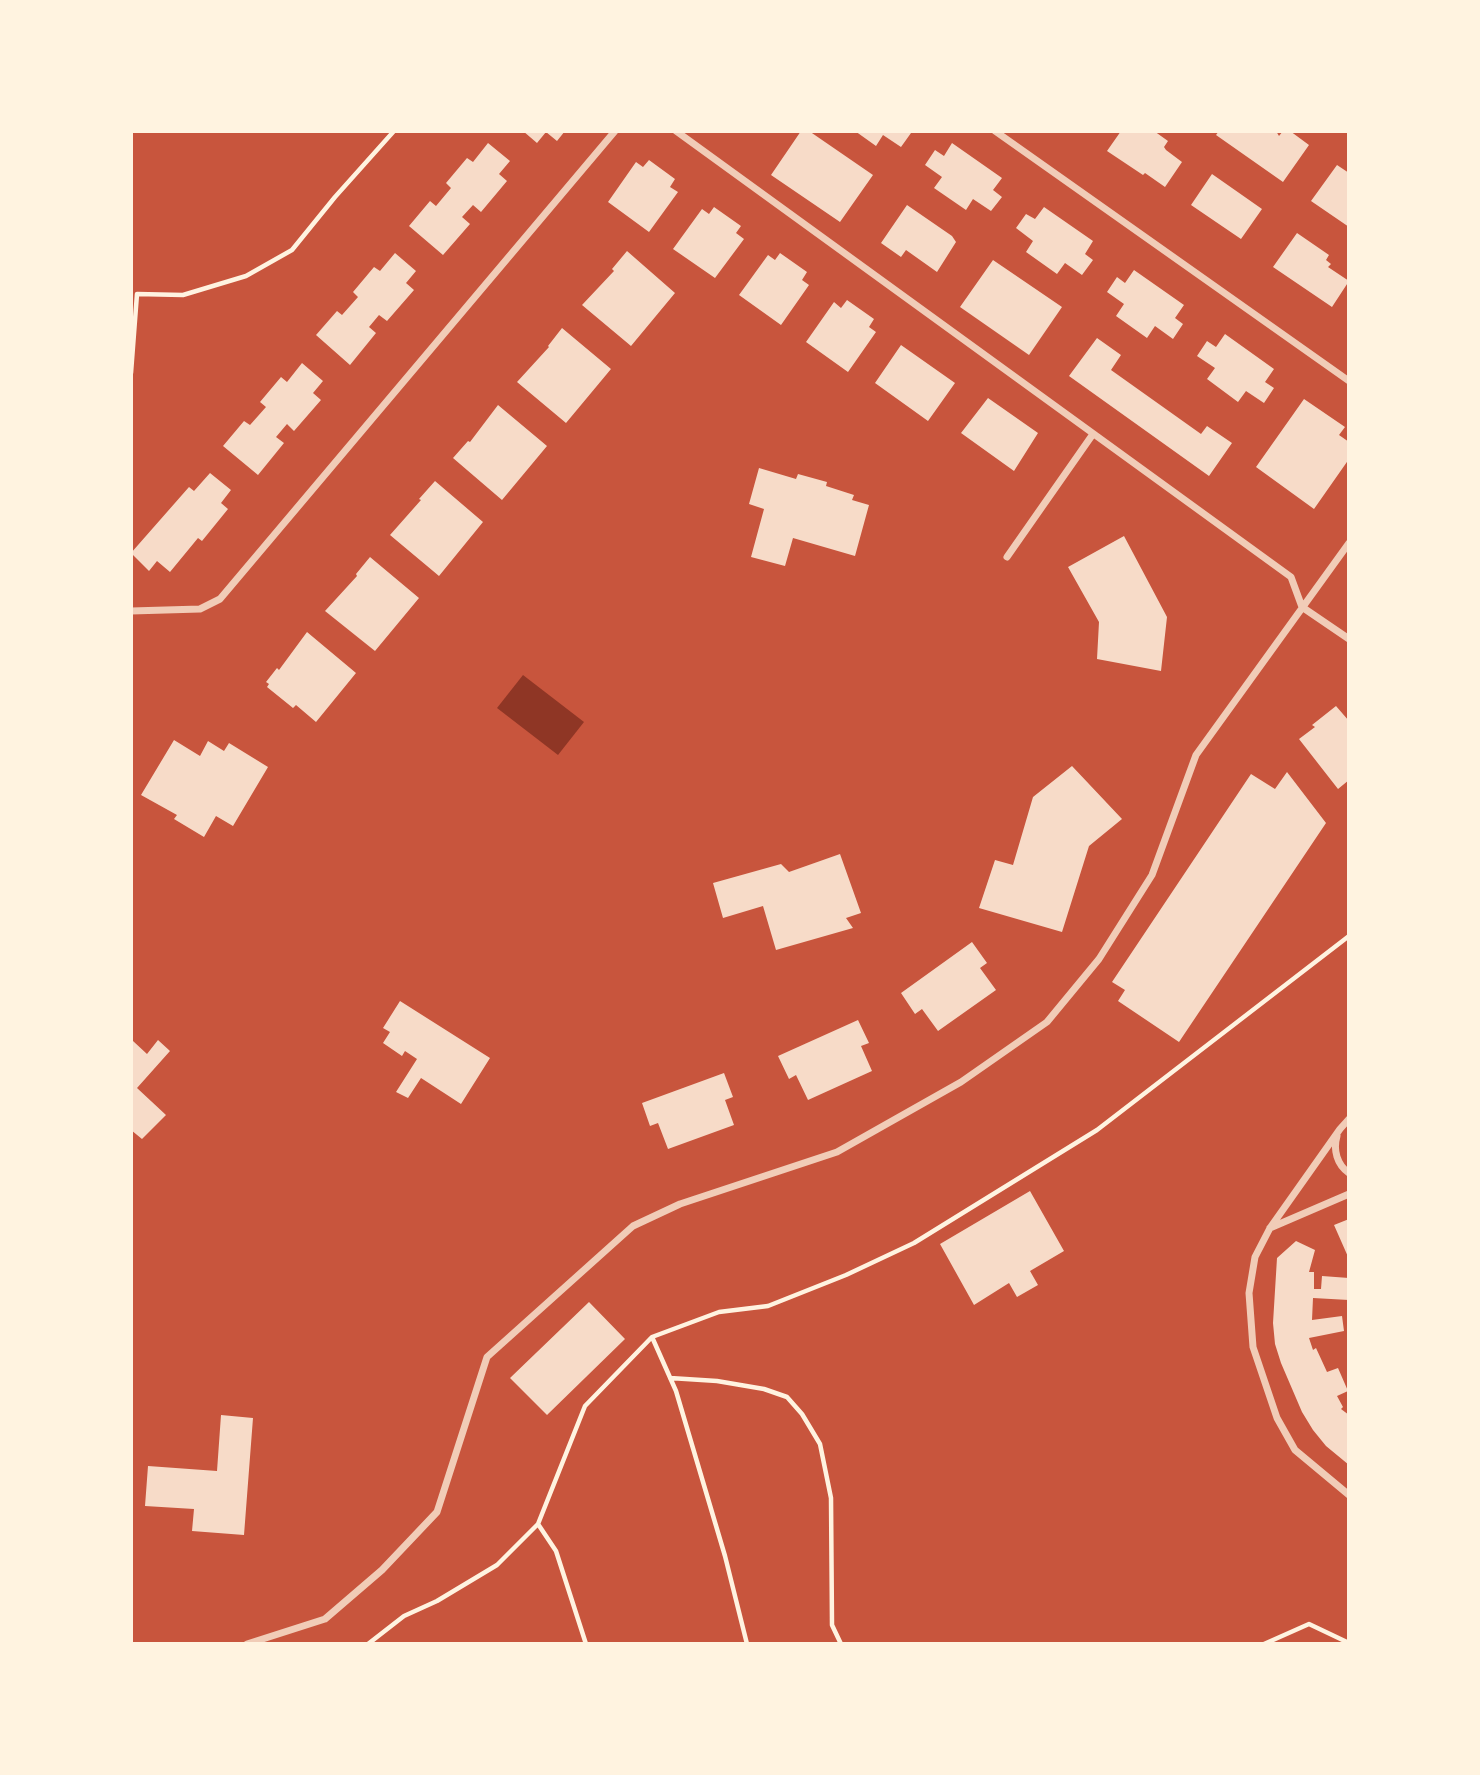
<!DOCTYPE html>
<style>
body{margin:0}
#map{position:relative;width:1480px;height:1775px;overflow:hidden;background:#c8553d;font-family:"PT Sans Narrow",sans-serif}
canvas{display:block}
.frame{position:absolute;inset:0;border:133px solid #fff3e0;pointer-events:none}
</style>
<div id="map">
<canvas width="1480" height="1775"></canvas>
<div class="frame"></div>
</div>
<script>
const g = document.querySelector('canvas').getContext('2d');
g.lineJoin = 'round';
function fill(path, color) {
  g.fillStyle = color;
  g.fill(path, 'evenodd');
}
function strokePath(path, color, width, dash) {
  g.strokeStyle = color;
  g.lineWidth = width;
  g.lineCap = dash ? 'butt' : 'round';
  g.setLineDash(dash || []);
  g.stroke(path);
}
fill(new Path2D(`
 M523,675L584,722L558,755L497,708Z`), '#8f3625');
fill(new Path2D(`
 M523,131H565L557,141L546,132L537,143Z
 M801,131H809L873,175L840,222L771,175Z
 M855,131H910L911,133L901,147L883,135L876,146Z
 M1121,131H1154L1168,141L1164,147L1166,150L1182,162L1165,187L1145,173L1143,175L1107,151Z
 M1219,131H1276L1279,136L1283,131H1290L1309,145L1283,182L1216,135Z
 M488,143L510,161L499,174L507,181L481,212L473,205L462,217L470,224L443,255L409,226L430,201L436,206L451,188L446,183L467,158L473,162Z
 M952,143L1002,178L993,190L1002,197L991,211L973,199L966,210L934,188L942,177L925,165L935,150L944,156Z
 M649,160L675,179L670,187L678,192L649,232L608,202L636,162L643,167Z
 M1337,165L1349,173V227L1311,201Z
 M1212,174L1262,209L1241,239L1191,205Z
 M907,205L952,236L956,242L937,272L906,250L901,257L881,243Z
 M714,207L741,226L736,233L744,239L715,278L673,249L702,209L709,214Z
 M1044,207L1093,241L1085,254L1093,260L1082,275L1065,263L1057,274L1026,252L1033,241L1016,228L1026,214L1035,219Z
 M1297,233L1329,255L1326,260L1331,264L1328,267L1349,281L1332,307L1273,267Z
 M627,251L675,293L631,346L582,305L614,271L612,269Z
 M395,253L416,271L406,283L414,290L387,321L379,315L369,327L376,333L350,365L316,335L337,311L342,315L358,297L353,292L374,267L380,271Z
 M780,253L807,272L802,280L809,285L781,325L739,295L768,255L775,260Z
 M993,260L1062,307L1029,355L960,307Z
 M1134,270L1184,305L1175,318L1183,324L1173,339L1155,326L1147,338L1116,316L1124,304L1107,292L1117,277L1125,283Z
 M847,300L874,319L869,327L876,332L848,372L806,342L834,302L841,308Z
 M562,328L611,369L566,423L517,382L549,347L548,346Z
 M1225,334L1274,369L1265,382L1274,388L1264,403L1246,391L1238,402L1207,379L1215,368L1197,356L1207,341L1216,347Z
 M1097,338L1121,355L1111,370L1201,434L1207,426L1232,443L1209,476L1069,376Z
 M901,345L955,383L928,421L875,383Z
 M302,363L323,381L313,393L321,400L294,431L287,424L276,437L284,443L258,475L223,446L244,421L250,425L266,407L260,402L281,377L287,382Z
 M988,398L1038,433L1014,471L961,433Z
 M1304,399L1345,427L1339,435L1349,442V459L1314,509L1256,467Z
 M498,405L547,446L502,500L453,458L468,441L470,442Z
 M759,468L796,479L798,474L827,482L826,486L854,495L852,500L869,505L855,556L793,538L785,566L751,557L764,509L749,504Z
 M210,473L231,490L221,503L228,509L202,541L198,538L170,572L157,561L149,571L131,553L189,487L194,491Z
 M435,481L483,522L439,576L390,535L421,500L419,499Z
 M1124,536L1167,617L1161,671L1097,659L1099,622L1068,567Z
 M370,557L419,598L375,651L325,611L357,576L356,574Z
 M307,632L356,673L316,722L296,705L293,708L267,687L269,684L266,682L277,668L279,670Z
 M1336,706L1349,721V780L1338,789L1299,739L1315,727L1312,725Z
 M174,740L200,756L208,741L224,751L229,743L268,767L233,826L216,816L204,837L174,819L177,815L141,795Z
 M1072,766L1122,819L1089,846L1062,932L979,908L995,860L1013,865L1033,797Z
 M1287,772L1326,823L1179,1042L1118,1001L1125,990L1112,982L1251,774L1275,789Z
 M840,854L861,913L846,918L853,928L776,950L763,906L723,918L713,883L781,864L789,872Z
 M972,942L987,963L980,968L996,990L938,1031L922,1009L915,1014L901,993Z
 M400,1001L490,1058L461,1104L421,1078L408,1098L396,1092L417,1059L405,1051L402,1056L383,1043L390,1032L383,1028Z
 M858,1020L869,1043L861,1046L872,1071L808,1100L796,1075L789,1079L778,1056Z
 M158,1040L170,1051L137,1088L166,1115L142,1139L131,1130V1043L133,1041L147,1054Z
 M724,1073L733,1097L725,1100L734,1125L668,1149L658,1123L650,1126L642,1103Z
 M1030,1191L1064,1251L1030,1271L1038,1285L1017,1297L1009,1283L974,1305L940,1244Z
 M1349,1219V1259L1334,1225Z
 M1296,1241L1315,1250L1309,1272H1314V1289H1321L1322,1276L1349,1278V1300L1313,1298L1312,1320L1342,1316L1344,1331L1309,1338L1313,1350L1316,1348L1327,1372L1338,1368L1348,1391L1337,1396L1343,1407L1341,1409L1349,1415V1465L1326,1446L1313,1430L1302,1412L1281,1363L1275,1344L1273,1323L1277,1258Z
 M589,1302L625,1339L547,1415L510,1378Z
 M221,1415L253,1418L244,1535L192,1531L194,1509L145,1506L148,1466L217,1471Z`), '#f7dbc8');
strokePath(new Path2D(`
 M131,373L137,294L183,295L246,276L292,250L335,197L394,131
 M652,1337L676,1391L725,1556L747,1644
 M670,1378L717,1381L764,1389L787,1397L802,1414L820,1444L831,1498L832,1625L841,1644
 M538,1524L556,1551L586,1644
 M368,1644L404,1616L437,1601L497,1565L538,1524L585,1406L652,1337L719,1312L768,1306L846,1275L914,1243L1097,1130L1349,936
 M1264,1644L1309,1624L1349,1643`), '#fff3e0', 4.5);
strokePath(new Path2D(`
 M676,131L1291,577L1302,607L1349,639
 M995,131L1349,381
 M1007,557L1093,434
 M131,611L200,609L220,599L615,131
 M1349,1119L1340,1129L1270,1228L1255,1257L1249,1293L1253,1347L1277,1418L1295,1450L1349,1495
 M1337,1136C1333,1150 1337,1165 1349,1173
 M1270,1228L1349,1194
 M247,1644L325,1619L382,1570L437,1512L487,1357L633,1226L680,1204L837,1152L961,1082L1047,1022L1099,959L1152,875L1196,755L1349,543`), '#f1ccb7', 7);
</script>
